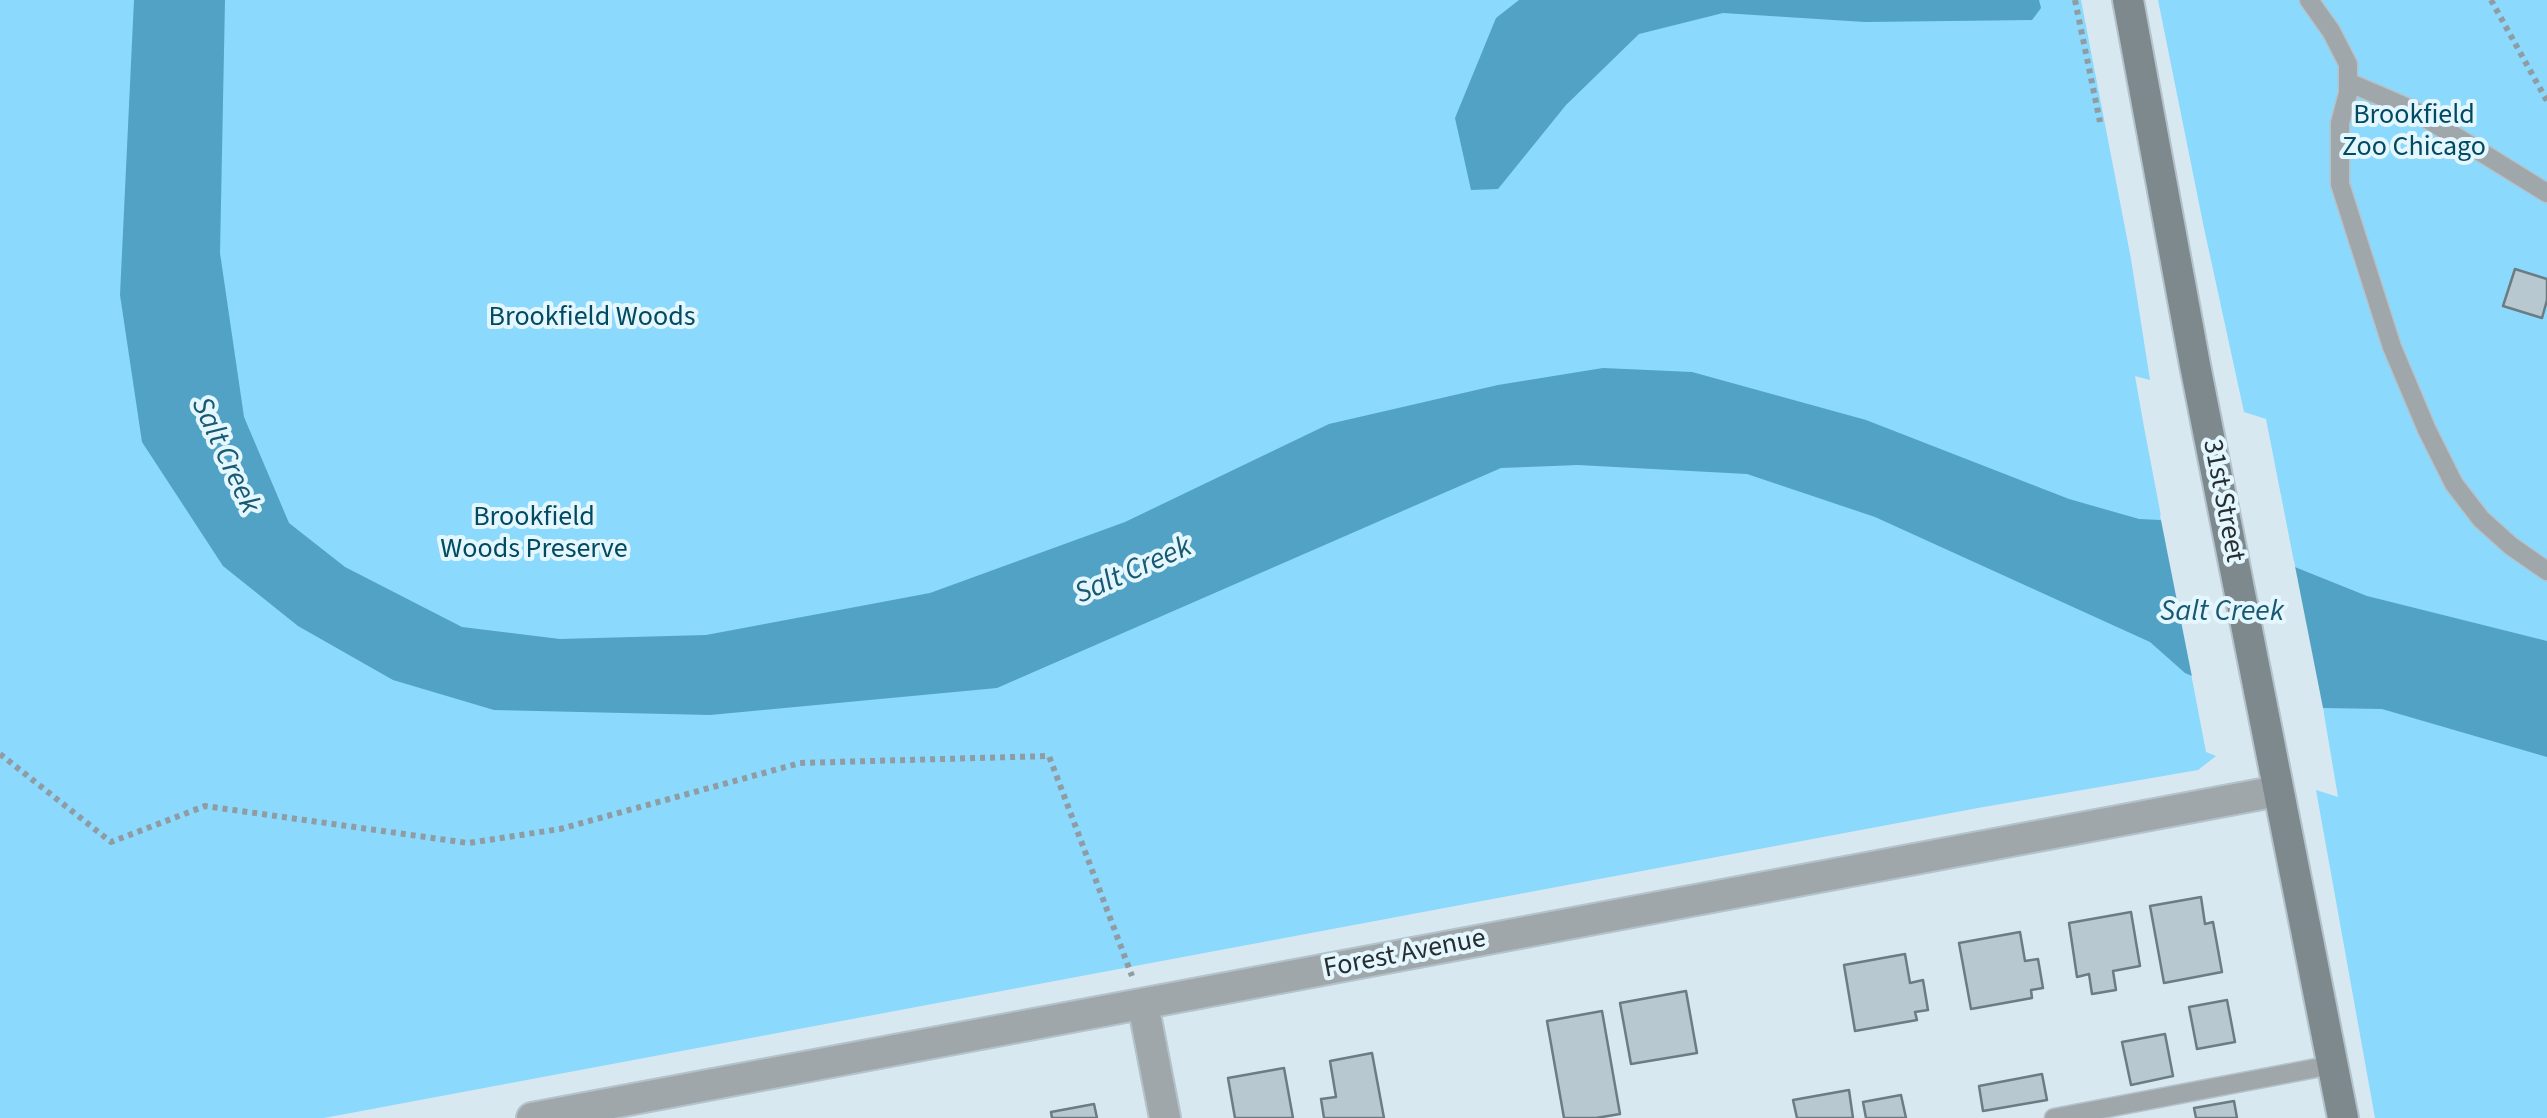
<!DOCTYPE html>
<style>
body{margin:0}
canvas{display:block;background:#d7e8f1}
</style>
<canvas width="2547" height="1118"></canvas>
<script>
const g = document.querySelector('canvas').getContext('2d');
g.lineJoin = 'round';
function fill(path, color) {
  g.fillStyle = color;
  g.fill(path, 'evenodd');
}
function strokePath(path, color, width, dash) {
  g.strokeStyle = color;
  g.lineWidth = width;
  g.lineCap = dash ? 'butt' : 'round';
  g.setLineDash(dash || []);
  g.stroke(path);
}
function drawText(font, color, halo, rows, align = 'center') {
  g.font = font + ' "Source Sans 3",sans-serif';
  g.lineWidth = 8;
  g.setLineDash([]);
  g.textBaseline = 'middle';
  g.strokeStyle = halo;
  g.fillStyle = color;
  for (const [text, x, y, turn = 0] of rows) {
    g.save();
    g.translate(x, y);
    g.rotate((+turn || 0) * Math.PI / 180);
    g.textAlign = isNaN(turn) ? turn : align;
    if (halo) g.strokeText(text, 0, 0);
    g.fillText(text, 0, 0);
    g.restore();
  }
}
fill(new Path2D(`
 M0,0H2081L2131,259L2150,380L2135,376L2144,427L2206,752L2216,756L2198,770L1978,808L324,1118H0Z
 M2158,0H2547V1118H2375L2316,790L2338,797L2323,708L2366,596L2295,567L2266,419L2244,412L2204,228Z`), '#8bd9fd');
fill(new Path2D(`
 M134,0H225L220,253L244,417L289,523L345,567L462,627L560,639L706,635L930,593L1125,522L1329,424L1498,385L1603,368L1692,372L1866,420L2069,499L2139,519L2160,520L2295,567L2367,596L2547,641V757L2382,709L2323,708L2192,676L2185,673L2150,642L1875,517L1747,474L1578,465L1501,468L997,688L710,715L494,710L393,680L298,626L223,566L142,442L120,295Z
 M1519,0H2039L2041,8L2032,20L1865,22L1723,13L1639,34L1566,105L1498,189L1471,190L1455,118L1496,18Z`), '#51a2c5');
fill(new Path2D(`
 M2160,515L2294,561L2324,713L2193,682Z`), '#d7e8f1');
const building = new Path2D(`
 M2515,269L2547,279V300L2542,318L2503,306Z
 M2201,897L2205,924L2213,922L2222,972L2164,983L2150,906Z
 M2131,912L2140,966L2113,971L2116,990L2092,994L2089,974L2077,977L2069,923Z
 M2020,932L2025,961L2038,959L2043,988L2031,990L2032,998L1971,1009L1959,943Z
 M1905,954L1910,983L1923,980L1928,1010L1915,1012L1917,1020L1855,1031L1844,965Z
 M1686,991L1697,1053L1631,1064L1620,1003Z
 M2227,1000L2235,1042L2197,1049L2189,1007Z
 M1602,1011L1620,1114L1596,1118H1564L1547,1021Z
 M2165,1034L2173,1076L2131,1085L2122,1042Z
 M1372,1053L1384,1118H1324L1321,1099L1336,1097L1330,1061Z
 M1284,1068L1293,1118H1235L1228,1078Z
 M2042,1074L2047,1100L1983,1111L1979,1086Z
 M1849,1090L1853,1118H1797L1793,1100Z
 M1901,1095L1906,1118H1866L1863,1102Z
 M2234,1101L2237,1118H2196L2194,1108Z
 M1094,1104L1097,1118H1052L1051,1112Z`);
fill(building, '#b7c8d0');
strokePath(building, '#6c7c83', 2.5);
const lane = new Path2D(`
 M2309,0L2331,31L2348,64V93L2340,123V184L2392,347L2427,430L2454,484L2481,519L2511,546L2547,571
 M2348,82L2413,110L2547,193
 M2054,1118L2332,1065`);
const street = new Path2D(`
 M1143,1004L1165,1118
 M532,1118L2278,791`);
const secondary = new Path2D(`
 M2128,0L2195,365L2343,1118`);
strokePath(lane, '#b4c3cb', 21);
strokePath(street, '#b4c3cb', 34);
strokePath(secondary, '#b4c3cb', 34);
strokePath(new Path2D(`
 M2075,0L2100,122
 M2491,0L2547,101
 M0,754L111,842L205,806L468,843L560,829L800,763L1049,756L1132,976`), '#8f9ca3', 6, [5, 5]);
strokePath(lane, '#a0a7ab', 18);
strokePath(street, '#a0a7ab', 30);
strokePath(secondary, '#7e898e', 30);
drawText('28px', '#024a62', '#e4f6fe', [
 ["Brookfield",2414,117],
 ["Zoo Chicago",2414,149],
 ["Brookfield Woods",592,319],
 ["Brookfield",534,519],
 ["Woods Preserve",534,551]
]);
drawText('28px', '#272e31', '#e4f6fe', [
 ["31st Street",2222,501,79],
 ["Forest Avenue",1405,955,-11]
]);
drawText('italic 30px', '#185871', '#e4f6fe', [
 ["Salt Creek",224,456,65],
 ["Salt Creek",1134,572,-24],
 ["Salt Creek",2222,613]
]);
</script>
